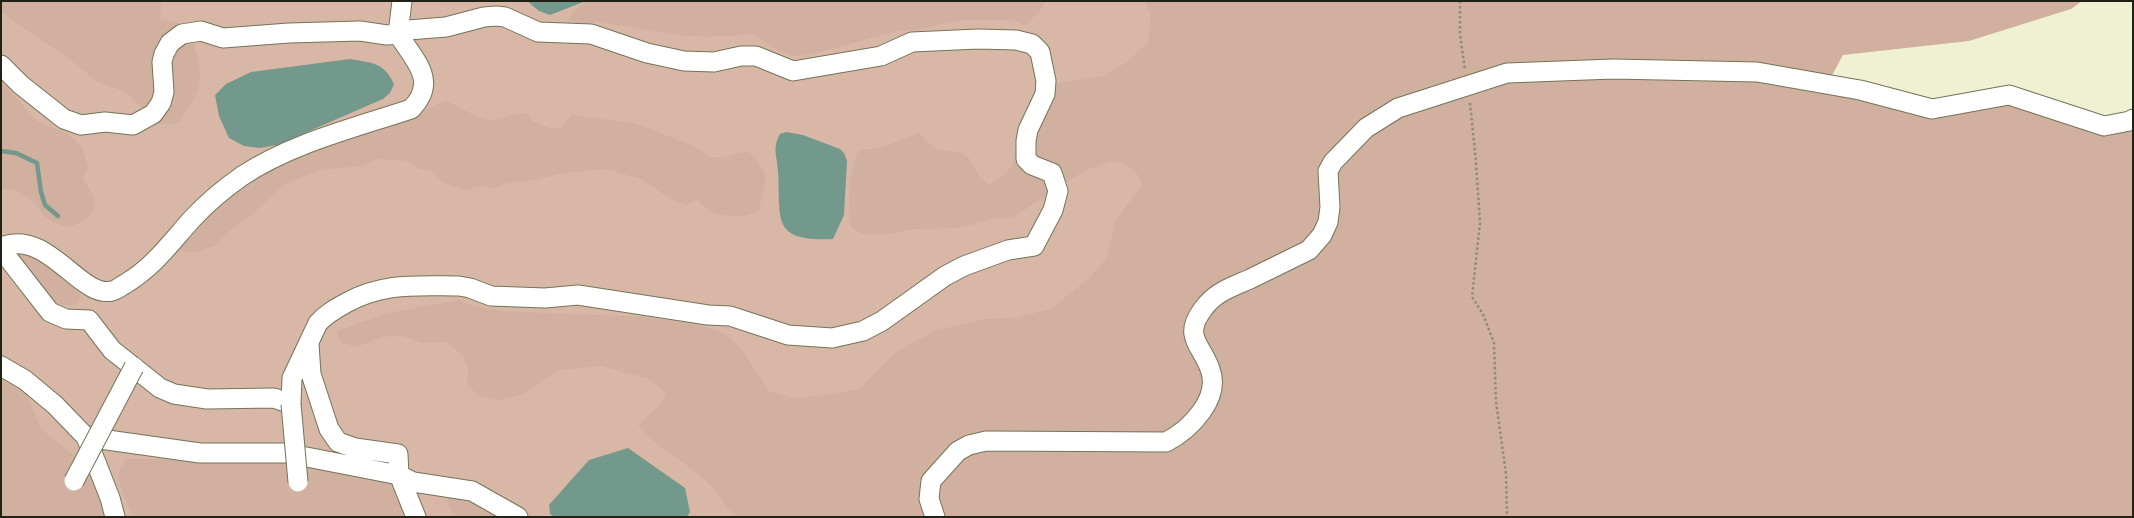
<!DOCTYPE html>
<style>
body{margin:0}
#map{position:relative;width:2134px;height:518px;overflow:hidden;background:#eff1d2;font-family:Signika,sans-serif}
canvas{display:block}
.frame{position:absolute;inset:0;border:2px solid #212216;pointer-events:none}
</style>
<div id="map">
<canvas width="2134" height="518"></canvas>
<div class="frame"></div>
</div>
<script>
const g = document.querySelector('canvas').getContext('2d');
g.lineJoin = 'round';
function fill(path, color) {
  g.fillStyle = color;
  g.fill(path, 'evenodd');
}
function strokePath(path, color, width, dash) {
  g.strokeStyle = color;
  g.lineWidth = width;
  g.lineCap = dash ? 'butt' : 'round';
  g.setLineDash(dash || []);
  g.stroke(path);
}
fill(new Path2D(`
 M1,1H1269L1198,247L879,517H1Z`), '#d9b7a7');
fill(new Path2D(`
 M1,1H162L160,19L183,24C195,44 207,73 195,97C191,106 183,114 178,123L159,124L126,92L99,83L68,58L23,28L1,11Z
 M586,1H1046L1038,13L1025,25L1012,20H961L921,29L898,31L820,52L794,56L778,50L760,38L752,35L703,37L679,35L598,22L580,25L569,19L575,11Z
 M1145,1H2082L2071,9L1969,41L1843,55L1824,90L1930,118L2006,101L2133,125V517H737L728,509L713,487L693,470L649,438L638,425L661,404L666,393L649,379L601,366L558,370L525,393L500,400L480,396L467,385L468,368L463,355L446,342L422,343L403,336L382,337L357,347L341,343L337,331L387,313L459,300L477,307L504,311L645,317L700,325L726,334L741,348L769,391L792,398L827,395L859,389L897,351L936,330L984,319L1015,318L1051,309L1088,279L1107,258L1115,222L1142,185L1138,175L1125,164L1111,161L1084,171L1014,217L992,219L959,228L913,229L888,234H862L851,227C848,206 848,166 860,149H877L919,133L935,149L961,153L970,159L979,176L989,185L1001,177L1013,166L1016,142L1030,100L1054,85L1063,82L1104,76L1127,62L1148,42L1151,18Z
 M1,81L38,122L67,133L82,147L88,167L83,179C102,206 99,217 67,228L46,218L32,200L13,190L1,189Z
 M446,100C456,105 480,120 489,120C503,120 512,113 528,113L531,120L549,128H562L571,115L635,123L694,146L711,157H725L737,153L749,152C772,176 766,181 759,210C746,218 727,218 712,212C707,210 701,203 696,200L687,205L672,200L641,179L606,169L559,174L537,180L509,183L494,188L482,186L464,190L444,183L431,171L419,169L406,161L378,159L362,166L319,170L285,184L249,217L228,232L215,246L197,252L186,253L176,247L199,218L268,164L406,119Z
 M12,247L26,249L82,289L79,300L73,306L57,304L45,298Z
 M1,369L24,386L40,428L88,467L110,517H1Z
 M261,457L388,479L407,517H133C128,504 118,487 119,473C119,467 124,463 127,459H161L233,464Z
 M457,494L509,517H455L446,500Z`), '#d2b09f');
fill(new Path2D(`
 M527,1H586L550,15L539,11Z
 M350,59C372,63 384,62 394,84L390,93L383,99L277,145L260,148L244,146L229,138L219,116L215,95L226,84L251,72Z
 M786,132L803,135L840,149L844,153L847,161L844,215L833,239C770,242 781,219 778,171C777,155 772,148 780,134Z
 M628,448L685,488L690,512L687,517H554L550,514L549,505L589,460Z`), '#73998d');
strokePath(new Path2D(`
 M1,151L16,153L37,163L41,192L45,205L58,216`), '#73998d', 4.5);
const minor = new Path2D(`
 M1,65L21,85L64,119L81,125L105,122L133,125L153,114L161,103L164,92L162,62L164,54L170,43L182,34L201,31L223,38L289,33L360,31L387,35L398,34L408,30L446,27L484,17L496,16L505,17L538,32L591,34L647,53L684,61L714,62L741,56H756L793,71L881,56L912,42L978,39L1016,40L1032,44L1040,52L1046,81L1045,94L1028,130L1026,141V159L1032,165L1052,173L1058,191L1053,210L1034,246L1008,250L964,266L945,276L882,321L863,331L832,338L788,335L730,316L708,315L578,295L545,298L491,296L470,288L459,286C418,286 383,282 346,303C335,309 326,314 318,323L292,378L291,404L274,398L207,399L174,394L160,388L112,350L89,320L66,319L50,312L1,249
 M1,247C48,228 80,299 112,291C117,290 121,286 125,284C154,267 171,242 193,218C207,203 225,188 242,176C292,143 354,128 411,109C439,81 414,60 398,34L402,1
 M309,344L311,374L329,429L338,442L355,448L398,454L399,475L416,517
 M1,366L25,380L55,405L86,437L110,498L115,517
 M86,437L200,453H286L399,475L413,482L472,491L518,517
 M935,517L929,499L931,481L958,451L969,445L986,441L1166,442C1191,429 1221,398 1210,369C1202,345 1182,337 1203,309C1215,292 1232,287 1250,279C1270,269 1289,260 1309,250L1322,235L1328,222L1330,207L1328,171L1333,162L1366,128L1398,108L1507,73L1613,69L1757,72L1860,90L1932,109L2009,95L2104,126L2130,121L2133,119`);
strokePath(minor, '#727458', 21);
strokePath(new Path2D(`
 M1460,1V34L1465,70
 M1470,103L1476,162L1480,223L1472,297L1483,314L1494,343L1496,402L1506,474L1507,517`), '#8b8d77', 2.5, [2.5, 2.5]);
strokePath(minor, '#fff', 19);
const minorBridge = new Path2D(`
 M291,404L298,482
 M74,481L134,367`);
strokePath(minorBridge, '#727458', 21, []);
strokePath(minorBridge, '#fff', 19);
</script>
